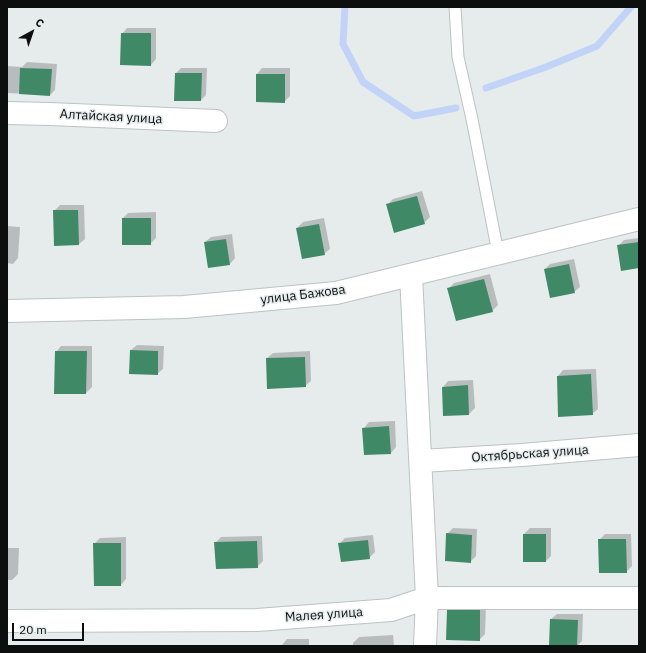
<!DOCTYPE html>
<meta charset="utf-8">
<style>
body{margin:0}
#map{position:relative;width:646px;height:653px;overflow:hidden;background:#e6ecec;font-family:"IBM Plex Sans",sans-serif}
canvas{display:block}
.frame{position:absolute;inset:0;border:8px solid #0d0f0f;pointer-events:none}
.north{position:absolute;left:12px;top:12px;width:40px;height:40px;-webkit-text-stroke:3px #e6ecec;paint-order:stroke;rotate:40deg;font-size:11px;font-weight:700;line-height:16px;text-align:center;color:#0d0f0f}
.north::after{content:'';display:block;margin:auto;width:14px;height:18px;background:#0d0f0f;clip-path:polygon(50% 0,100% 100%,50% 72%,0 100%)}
.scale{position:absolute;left:12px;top:623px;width:72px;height:18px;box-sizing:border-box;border:2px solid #0d0f0f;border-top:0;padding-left:5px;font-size:12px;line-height:14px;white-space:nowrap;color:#0d0f0f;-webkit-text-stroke:3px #e6ecec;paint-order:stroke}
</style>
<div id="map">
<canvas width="646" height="653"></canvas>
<div class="frame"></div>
<div class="north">С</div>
<div class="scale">20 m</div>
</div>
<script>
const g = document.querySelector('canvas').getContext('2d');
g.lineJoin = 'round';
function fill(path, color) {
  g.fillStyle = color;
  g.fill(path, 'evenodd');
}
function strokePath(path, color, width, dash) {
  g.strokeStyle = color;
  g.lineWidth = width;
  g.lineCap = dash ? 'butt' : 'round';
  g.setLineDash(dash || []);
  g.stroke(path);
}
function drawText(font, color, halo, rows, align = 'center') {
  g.font = font + ' "IBM Plex Sans",sans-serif';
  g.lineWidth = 3;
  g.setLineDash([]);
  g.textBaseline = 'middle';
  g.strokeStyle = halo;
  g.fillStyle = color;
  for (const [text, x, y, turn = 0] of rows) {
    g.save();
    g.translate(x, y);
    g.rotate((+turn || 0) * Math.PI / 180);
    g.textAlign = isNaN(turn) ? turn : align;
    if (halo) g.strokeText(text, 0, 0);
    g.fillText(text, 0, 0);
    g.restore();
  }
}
fill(new Path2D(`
 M127,28H156V59L151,65L122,34Z
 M27,62L57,64L55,90L50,95L7,93V66L22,67Z
 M181,68H207L206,95L201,100L176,73Z
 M262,68H290V96L284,102L257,74Z
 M422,191L430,217L424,223L387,205L393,199Z
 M60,205H84L85,239L79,244L54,211Z
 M156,212V238L150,244L123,218L128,213Z
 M324,218L330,249L324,254L297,228L303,222Z
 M7,226L20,227L18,258L13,264L7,263Z
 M232,234L235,258L230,264L209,267L205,242L211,237Z
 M639,238V267L618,246L624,240Z
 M574,259L580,287L574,292L545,269L550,264Z
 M490,274L498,305L492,311L448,289L454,283Z
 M137,345L164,346L163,369L157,374L131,350Z
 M61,346H92V387L86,393L56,352Z
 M310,351L311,381L305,386L267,358L273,353Z
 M596,369L598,409L592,414L558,376L563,370Z
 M473,380L475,408L469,414L444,415L443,387L448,381Z
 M395,421L396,447L391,453L364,428L369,422Z
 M453,528L477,529L476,556L470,562L447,534Z
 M530,528H551V556L546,561L524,534Z
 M605,534H631L632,566L626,572L599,540Z
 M373,535L375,552L369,558L339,544L345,538Z
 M262,536L263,561L257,567L215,543L221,537Z
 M126,537V579L121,585L94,544L100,538Z
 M7,548H19L18,574L12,580H7Z
 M454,605H486L485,634L479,640L448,611Z
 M557,614H583L582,641L577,646L551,619Z
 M393,635L394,646H353V643L359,637Z
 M287,639H309V646H282V645Z`), '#0003');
strokePath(new Path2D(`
 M345,7L343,44L363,82L414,116L456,108
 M486,88L546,67L597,46L631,7`), '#c1d4f8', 7);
fill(new Path2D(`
 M121,33H151V66L120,65Z
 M20,68L52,69L50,96L19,94Z
 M175,73H202L201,101H174Z
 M256,74H285V103L256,102Z
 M417,196L425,224L394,233L386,204Z
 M53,210H78L79,245L54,246Z
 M122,218H151V245H122Z
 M319,224L325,255L302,259L296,228Z
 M226,239L230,265L208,268L204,242Z
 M639,242V268L621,271L617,245Z
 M569,264L575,293L550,298L544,269Z
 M484,279L493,312L456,321L447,288Z
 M130,350L158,351V375L129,374Z
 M55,351H87L86,394H54Z
 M305,357L306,387L267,389L266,358Z
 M591,374L593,415L558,417L557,376Z
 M468,385L469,415L443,416L442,387Z
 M389,426L391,454L364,455L362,428Z
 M446,533L472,535L471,563L445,561Z
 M523,534H546V562H523Z
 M598,539H626L627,573H599Z
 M368,540L370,559L341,562L338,543Z
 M257,541L258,568L216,569L214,542Z
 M93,543H121V586H94Z
 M447,610H480V641L446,640Z
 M550,619L578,620L577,646H549Z`), '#3f8967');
const service = new Path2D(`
 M455,7L458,57L472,119L498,253`);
const minor = new Path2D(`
 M7,113L50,114L216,121
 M411,275L427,598L425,646
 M7,311L184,307L336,293L639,219
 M421,461L522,455L639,445
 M7,621L257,620L391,610L427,598H639`);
strokePath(service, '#bdc2c2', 13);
strokePath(minor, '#bdc2c2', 24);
strokePath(service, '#fff', 11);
strokePath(minor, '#fff', 22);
drawText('13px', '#0d0f0f', '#e6ecec', [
 ["Алтайская улица",111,117,3],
 ["улица Бажова",303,295,-7],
 ["Октябрьская улица",530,454,-4],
 ["Малея улица",324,615,-4]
]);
</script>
